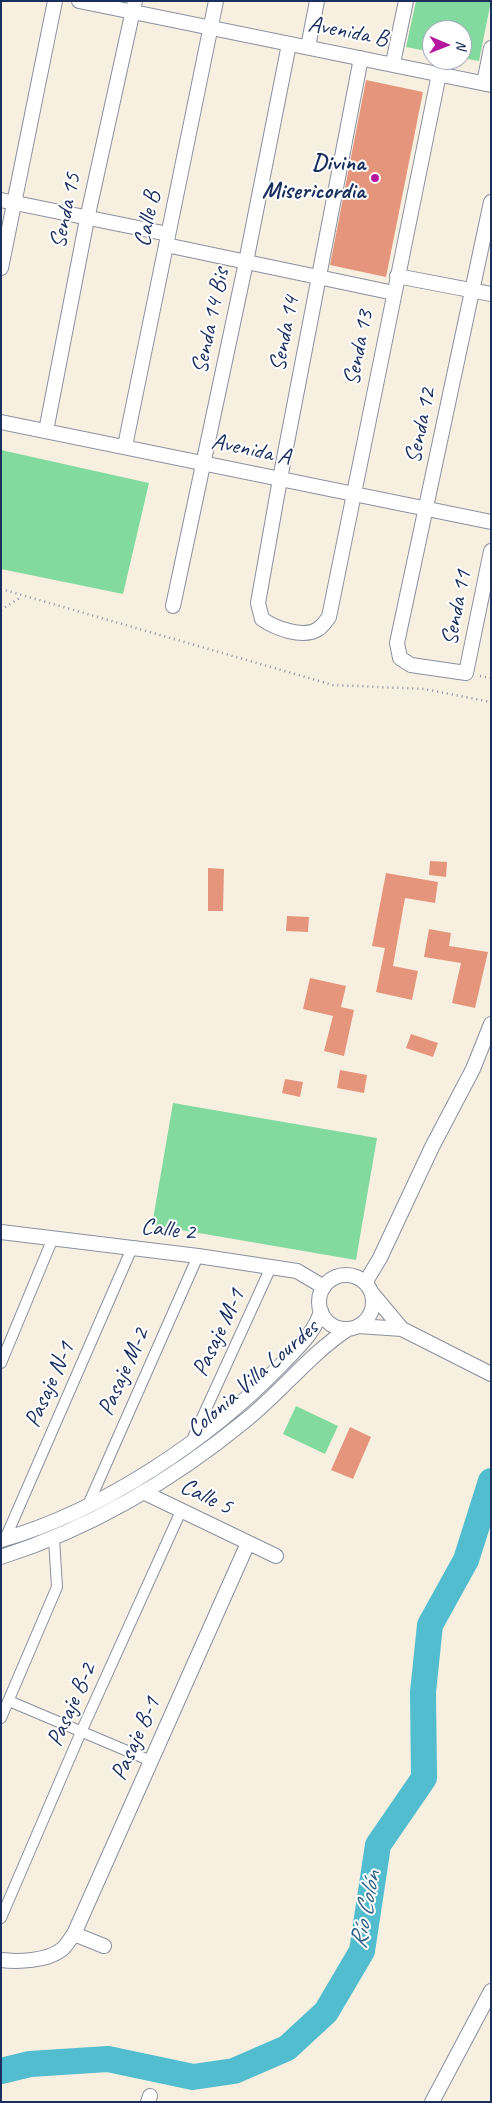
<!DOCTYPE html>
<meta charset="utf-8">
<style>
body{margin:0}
#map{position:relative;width:492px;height:2103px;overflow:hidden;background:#f7f0e1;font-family:Caveat,sans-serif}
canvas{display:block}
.frame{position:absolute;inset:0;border:2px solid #1b2f5e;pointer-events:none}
.north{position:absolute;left:422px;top:20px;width:50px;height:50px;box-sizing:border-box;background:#fff;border:1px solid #a4acbf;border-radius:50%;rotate:91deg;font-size:14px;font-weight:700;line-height:20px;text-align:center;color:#1b2f5e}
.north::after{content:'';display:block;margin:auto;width:18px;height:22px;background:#b5179e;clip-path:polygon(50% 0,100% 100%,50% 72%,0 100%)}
</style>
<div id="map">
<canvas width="492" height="2103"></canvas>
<div class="frame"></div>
<div class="north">N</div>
</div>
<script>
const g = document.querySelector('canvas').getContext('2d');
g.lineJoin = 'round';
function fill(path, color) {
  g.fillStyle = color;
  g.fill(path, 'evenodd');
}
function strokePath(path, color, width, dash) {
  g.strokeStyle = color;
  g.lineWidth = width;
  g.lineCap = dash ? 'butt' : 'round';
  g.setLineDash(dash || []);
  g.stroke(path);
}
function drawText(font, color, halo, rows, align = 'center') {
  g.font = font + ' Caveat,sans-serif';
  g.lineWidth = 4;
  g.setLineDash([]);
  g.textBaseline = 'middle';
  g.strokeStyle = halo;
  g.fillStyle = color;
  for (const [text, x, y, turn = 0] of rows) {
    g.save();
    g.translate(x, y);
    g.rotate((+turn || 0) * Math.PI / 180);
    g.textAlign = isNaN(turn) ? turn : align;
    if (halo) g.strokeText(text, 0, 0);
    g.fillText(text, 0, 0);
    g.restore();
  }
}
fill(new Path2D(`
 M416,1H491L479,61L462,58V30H432V52L406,47Z
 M1,450L149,483L123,594L1,569Z
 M173,1103L377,1138L356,1260L152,1225Z
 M296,1406L338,1426L325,1454L283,1434Z`), '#82da9f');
strokePath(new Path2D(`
 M1,2071L30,2064L108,2059L193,2077L234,2071L287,2048L326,2012L362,1951L378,1845L424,1778L423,1692L430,1625L466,1560L491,1481`), '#52bdce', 26);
fill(new Path2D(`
 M366,80L423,92L386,277L330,265Z
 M430,861L447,862L446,877L429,875Z
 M208,868L224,869L223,911H208Z
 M386,873L438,882L435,903L405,898L393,966L418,971L412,1000L376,992L385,948L372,946Z
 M287,916L309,917L308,932L286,931Z
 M429,929L451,933L449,946L488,952L475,1008L452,1003L461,963L424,957Z
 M310,978L346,986L341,1007L354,1010L344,1056L324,1051L333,1016L303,1009Z
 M411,1034L438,1043L433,1057L406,1048Z
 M340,1070L367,1075L364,1093L337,1088Z
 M285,1079L303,1082L300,1097L282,1093Z
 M350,1427L371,1437L353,1479L331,1470Z`), '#e6957d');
const pedestrian = new Path2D(`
 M1,1363L53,1238
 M191,1442L271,1267
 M88,1505L198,1256
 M5,1539L132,1248
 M9,1701L151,1761
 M1,1718L57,1587L54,1539
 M1,1918L81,1732L181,1511`);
const minor = new Path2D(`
 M79,1L491,85
 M308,47L317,1
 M361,58L280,479L258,603L262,619C275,628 303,639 318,629C322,627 326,621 329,617L439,74
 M393,63L406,1
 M484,83L491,48
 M1,200L168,234
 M491,202L397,643L400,658L411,665L466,673L491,551
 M166,245L394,293
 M1,268L55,1
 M397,276L491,294
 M1,422L491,522
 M46,431L87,219L135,1
 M125,446L216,1
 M173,606L246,262L289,44
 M1,1232L198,1256L297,1271L324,1287
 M319 1302a27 27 0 1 1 54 0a27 27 0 1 1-54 0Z
 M365,1283L380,1258L432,1147L473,1069L491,1024
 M371,1292L402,1329L491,1374
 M358,1326L402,1329
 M143,1492L276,1556
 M1,1540C103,1511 208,1440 281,1365C296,1349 315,1333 321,1311
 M1,1557C91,1528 173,1480 246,1420C282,1391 310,1354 348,1329
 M74,1934L104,1946
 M1,1960C18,1962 47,1961 61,1950C66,1947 70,1939 74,1934L248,1543
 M148,2102L150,2096
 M432,2102L491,1991`);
strokePath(pedestrian, '#8990a0', 12);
strokePath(minor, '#8990a0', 16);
strokePath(new Path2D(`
 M1,589L333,685L424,689L491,702
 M1,610L21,597
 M480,676L491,678`), '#8990a0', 2.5, [1, 4]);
strokePath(pedestrian, '#fff', 10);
strokePath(minor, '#fff', 14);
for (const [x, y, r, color] of [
 [375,178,5,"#b5179e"]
]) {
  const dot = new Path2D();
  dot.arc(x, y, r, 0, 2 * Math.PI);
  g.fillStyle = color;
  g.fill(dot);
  strokePath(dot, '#fff', 2);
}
drawText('24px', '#1b2f5e', '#fff', [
 ["Avenida B",348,32,11],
 ["Senda 15",66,211,-78],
 ["Calle B",148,219,-79],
 ["Senda 14 Bis",211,321,-78],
 ["Senda 14",285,334,-79],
 ["Senda 13",359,348,-79],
 ["Senda 12",421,426,-78],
 ["Avenida A",251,450,12],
 ["Senda 11",457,608,-79],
 ["Calle 2",168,1230,7],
 ["Pasaje M-1",219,1333,-65],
 ["Pasaje M-2",124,1372,-66],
 ["Colonia Villa Lourdes",253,1379,-41],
 ["Pasaje N-1",50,1385,-66],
 ["Calle 5",206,1497,26],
 ["Pasaje B-2",72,1705,-66],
 ["Pasaje B-1",136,1739,-66]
]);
drawText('bold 24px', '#1b2f5e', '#fff', [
 ["Divina",365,164],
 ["Misericordia",365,192]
], 'right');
drawText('italic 25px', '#2e6185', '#fff', [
 ["Río Colón",366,1910,-79]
]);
</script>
